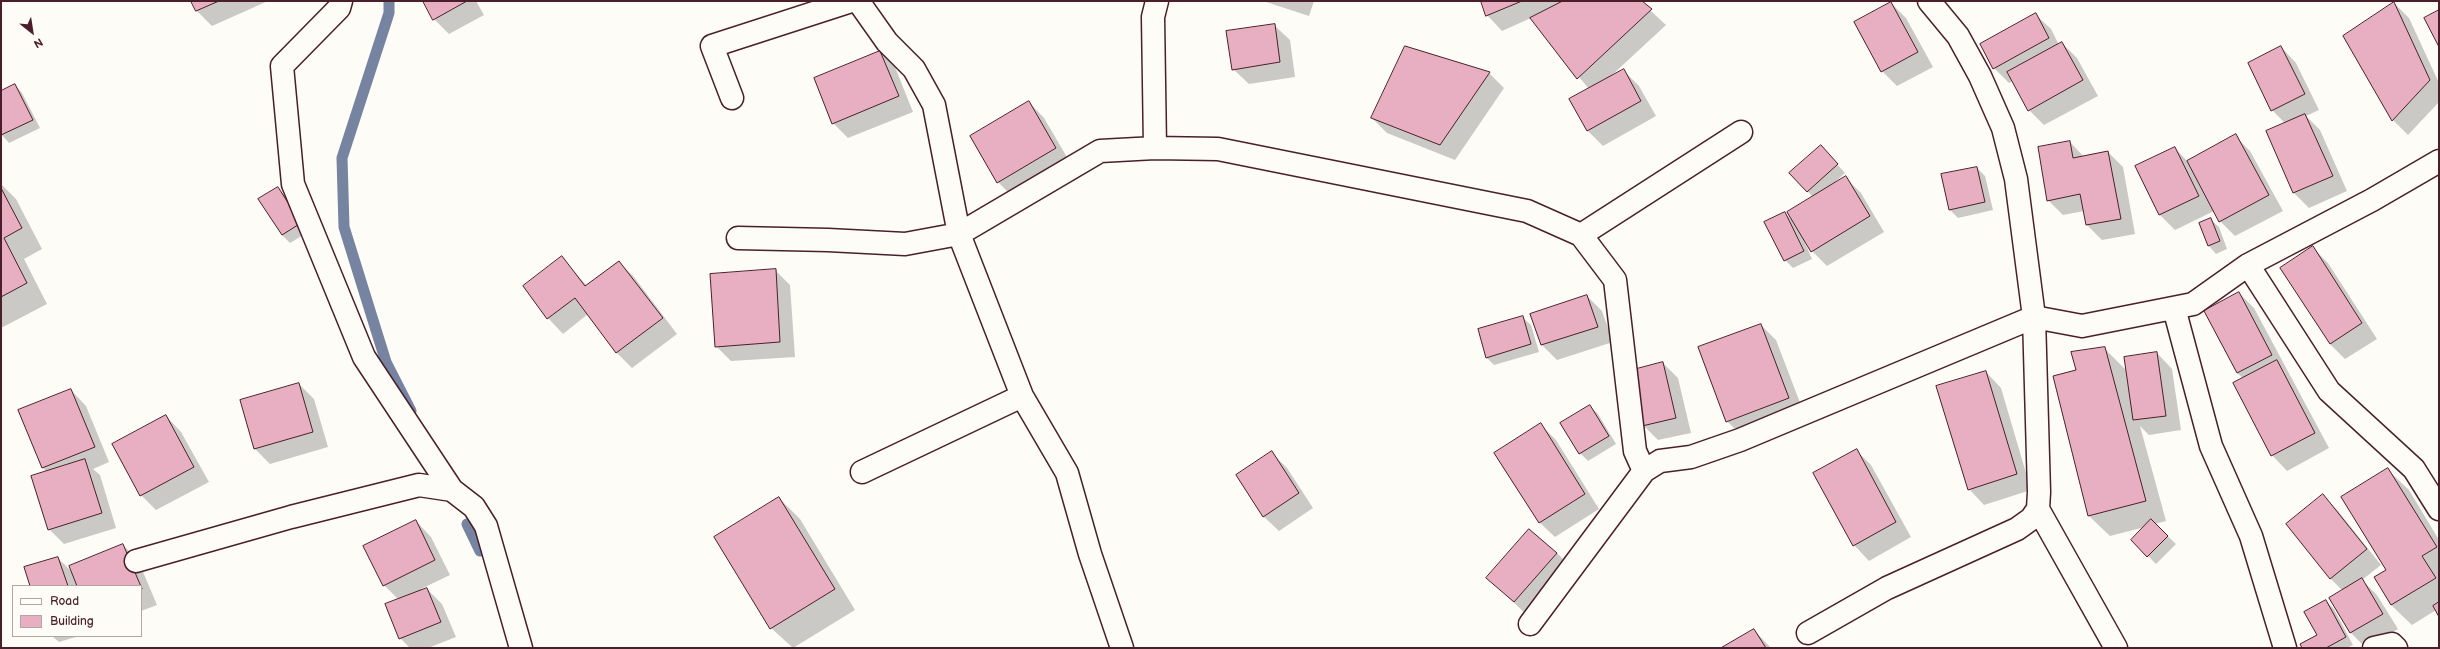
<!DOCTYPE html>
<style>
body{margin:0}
#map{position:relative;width:2440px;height:649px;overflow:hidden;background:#fdfcf7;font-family:"Balsamiq Sans",sans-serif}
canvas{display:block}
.frame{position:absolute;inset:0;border:2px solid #4a1f2b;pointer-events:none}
.legend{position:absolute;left:12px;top:585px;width:130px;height:52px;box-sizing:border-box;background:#fdfcf7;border:1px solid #b5a4a5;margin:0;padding:5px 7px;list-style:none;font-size:12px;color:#4a1f2b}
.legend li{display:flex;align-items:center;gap:8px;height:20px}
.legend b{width:20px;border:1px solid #b5a4a5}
.north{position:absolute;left:12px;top:12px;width:40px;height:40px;-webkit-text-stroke:3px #fdfcf7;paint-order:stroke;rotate:150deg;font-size:11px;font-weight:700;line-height:16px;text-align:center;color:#4a1f2b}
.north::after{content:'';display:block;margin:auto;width:14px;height:18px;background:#4a1f2b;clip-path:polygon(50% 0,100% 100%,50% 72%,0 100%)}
</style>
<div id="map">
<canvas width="2440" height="649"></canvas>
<div class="frame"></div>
<ul class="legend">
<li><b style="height:5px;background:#fdfcf7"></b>Road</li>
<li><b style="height:11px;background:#e8afc2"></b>Building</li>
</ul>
<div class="north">N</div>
</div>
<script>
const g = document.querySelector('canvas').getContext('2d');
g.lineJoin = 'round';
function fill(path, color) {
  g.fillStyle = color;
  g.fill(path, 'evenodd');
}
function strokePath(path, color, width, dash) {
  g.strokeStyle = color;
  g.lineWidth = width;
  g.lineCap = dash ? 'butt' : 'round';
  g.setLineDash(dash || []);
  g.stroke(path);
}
fill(new Path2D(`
 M192,1H268L212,26L197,11Z
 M424,1H476L484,15L449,34L434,19Z
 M1263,1H1314L1309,16Z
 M1482,1H1640L1666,25L1611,76L1623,70L1639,86L1656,116L1603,146L1588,131L1570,100L1589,89L1531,18L1502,31L1487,15Z
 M1891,3L1906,18L1933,67L1897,86L1882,71Z
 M2394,3L2409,18L2439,83V102L2408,135L2393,120L2344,36Z
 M2035,14L2051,29L2059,45L2062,43L2077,58L2098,96L2044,125L2029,110L2013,81L2009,83L1994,68Z
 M1274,25L1290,40L1295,77L1249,84L1233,69Z
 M2281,47L2296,63L2319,110L2306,116L2320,130L2347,191L2309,208L2294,193L2268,131L2285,123L2272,110Z
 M1405,48L1489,73L1504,88L1455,160L1387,133L1372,118Z
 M880,52L895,67L913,112L848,138L833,123Z
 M15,85L22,93L40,128L9,143L1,134V92Z
 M1029,102L1044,118L1071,164L1013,197L998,182L972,136Z
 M2235,136L2250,151L2283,211L2235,236L2220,221L2214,211L2175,230L2160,215L2136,167L2175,148L2188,162Z
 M2070,142L2084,157L2108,152L2123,167L2135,234L2102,240L2087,225L2084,211L2063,215L2048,200Z
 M1828,154L1845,173L1832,185L1846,178L1861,193L1884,232L1827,266L1812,251L1799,229L1812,259L1793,268L1785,260V213L1793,221L1813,197L1790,173Z
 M1977,168L1985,176L1993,210L1958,218L1950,210L1942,175Z
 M1,184L16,199L42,249L24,259L47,304L1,328Z
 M277,188L285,196L308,232L290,243L282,235Z
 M2211,220L2219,227L2227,249L2216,254L2209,246Z
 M2313,248L2328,263L2377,339L2345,359L2330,344Z
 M562,258L587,286L619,262L634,277L677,334L632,368L617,353L588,314L563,334L548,318L524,286Z
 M775,270L790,285L795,357L731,361L716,346Z
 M2239,293L2254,308L2329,448L2287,471L2272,455L2244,379L2237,373L2205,312Z
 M1587,296L1602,311L1613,342L1557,360L1542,345Z
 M1523,318L1531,325L1539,352L1494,365L1486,357Z
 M1761,325L1776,340L1804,413L1742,436L1727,421Z
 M2104,348L2127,371L2157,353L2172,369L2181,430L2149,435L2140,426L2166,521L2155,524L2176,544L2156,564L2132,540L2145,527L2110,536L2089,516L2077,370Z
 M1663,363L1678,378L1691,433L1658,440L1643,425Z
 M1986,372L2001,388L2031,490L1984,505L1969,489Z
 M299,384L314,399L328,447L270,464L255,449L241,401Z
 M71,390L86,406L109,462L93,469L100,475L116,528L64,544L49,529L47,472L43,468Z
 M1590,406L1598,414L1616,444L1588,461L1580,453Z
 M166,416L181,432L209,482L156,510L141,495Z
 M1541,425L1556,440L1599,509L1555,537L1539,522Z
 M1856,450L1871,465L1911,537L1869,561L1854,545Z
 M1272,453L1287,468L1313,508L1279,531L1263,516Z
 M2388,470L2409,490L2439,540V615L2436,610L2412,625L2391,605L2388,571Z
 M2323,496L2338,511L2381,565L2362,580L2377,595L2398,629L2366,648L2351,633L2330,599L2343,591L2330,578Z
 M779,498L800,519L855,610L793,648L771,628Z
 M416,521L431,537L450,575L421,589H427L442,604L456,637L428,648H410L400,638L399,600L384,585Z
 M123,545L138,560L157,605L141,611V586H31L58,558L72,572Z
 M1557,553L1572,568L1529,617L1488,578Z
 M2326,601L2334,609L2353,645L2347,648H2304L2318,635Z
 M1754,630L1771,648H1723Z
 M52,636H79L59,642Z`), '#0003');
strokePath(new Path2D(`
 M389,1V13L342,158L344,227L386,362L411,411
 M467,524L480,551`), '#7684a2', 11);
const building = new Path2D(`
 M191,1H219L196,11Z
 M423,1H467L433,20Z
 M1481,1H1522L1486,16Z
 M1563,1H1642L1652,9L1577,79L1530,18Z
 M1891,2L1918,52L1881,72L1854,22Z
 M2394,2L2430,80L2392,121L2343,36Z
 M2439,10V47L2424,18Z
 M2036,13L2049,38L1993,69L1980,44Z
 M1275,24L1280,62L1232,70L1226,31Z
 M2062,42L2083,80L2028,111L2007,72Z
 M1405,46L1490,72L1440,145L1371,118Z
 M2281,46L2305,94L2271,111L2248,63Z
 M880,51L899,96L832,124L814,78Z
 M1624,69L1641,101L1587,131L1569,99Z
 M15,84L33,120L1,135V91Z
 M1029,101L1056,148L997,183L970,136Z
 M2305,114L2333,176L2293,193L2266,131Z
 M2236,134L2269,195L2219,222L2187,161Z
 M2070,141L2073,158L2108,151L2121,219L2086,225L2080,194L2047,201L2038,147Z
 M1821,145L1838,164L1807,192L1789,173Z
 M2175,147L2199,196L2159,215L2135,166Z
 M1977,167L1985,202L1949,210L1941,174Z
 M1846,176L1870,216L1811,252L1787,212Z
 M278,187L301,223L282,235L258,199Z
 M1,188L22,228L4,238L27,283L1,297Z
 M1785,212L1804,251L1784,261L1764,222Z
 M2211,218L2220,241L2208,246L2199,223Z
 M2313,246L2362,323L2330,344L2280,268Z
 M562,256L585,286L619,261L663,318L616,353L575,298L547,319L523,286Z
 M776,269L780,342L715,347L710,274Z
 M2239,292L2272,355L2237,373L2204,311Z
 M1587,295L1598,327L1541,345L1530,314Z
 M1523,316L1531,344L1486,358L1478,329Z
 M1761,324L1789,398L1726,422L1698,347Z
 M2105,347L2146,501L2088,516L2053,376L2076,370L2071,352Z
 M2157,352L2166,416L2133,420L2124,357Z
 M2277,360L2315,433L2271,456L2233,383Z
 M1663,362L1676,418L1642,426L1629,371Z
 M1986,371L2017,474L1968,490L1936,386Z
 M299,383L313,432L254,449L240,400Z
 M71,389L95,447L42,468L18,410Z
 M1590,405L1609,436L1579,454L1560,423Z
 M166,415L194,467L140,496L112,444Z
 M1541,423L1585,494L1539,523L1494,453Z
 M1857,449L1896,522L1853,546L1813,473Z
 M1272,451L1299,493L1263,517L1236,475Z
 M85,459L102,513L48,530L31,476Z
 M2388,468L2437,547L2422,556L2436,578L2391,605L2374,577L2386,570L2341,497Z
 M2323,494L2367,549L2330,579L2286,524Z
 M779,497L835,589L770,629L714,537Z
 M2151,519L2168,536L2147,557L2131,540Z
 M416,520L435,560L383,586L363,546Z
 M1529,529L1557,553L1514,602L1486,578Z
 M123,544L142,589L141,586H77L69,566Z
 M58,557L68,586H30L24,567Z
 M2362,578L2383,614L2350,633L2329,598Z
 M427,588L441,622L399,639L385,604Z
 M2326,600L2346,637L2326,648H2302L2300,644L2317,635L2304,612Z
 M2439,602V617L2433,606Z
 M1754,629L1766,648H1721Z`);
fill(building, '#e8afc2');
strokePath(building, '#4a1f2b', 1);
const minor = new Path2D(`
 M341,1L339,8L282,66L293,184L364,357L452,490
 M732,98L712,46L851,1
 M1155,148L1153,17L1157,1
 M1581,235L1741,132
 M738,238L828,240L905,244L959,234L934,105L914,69L887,42L858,1
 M2248,265L2329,391L2414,469L2439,509
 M2174,308L2211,446L2251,536L2285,648
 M862,472L1022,396
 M2038,509L2116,648
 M136,561L291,517L419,485L452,490L474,507L486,526L521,648
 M1530,624L1644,471
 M1808,633L1887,588L2017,529L2031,519L2038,509L2039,492L2034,317L2016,179L2003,128L1980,76L1958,36L1929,1
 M1122,648L1090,554L1067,473L1022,396L959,234L1100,151L1155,148L1218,149L1527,211L1581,235L1615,280L1635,451L1644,471L1660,461L1691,457L1740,440L2034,317L2082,326L2193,304L2248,265L2372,200L2439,161
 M2374,648L2392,644L2396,648`);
strokePath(minor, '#4a1f2b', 25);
strokePath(minor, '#fdfcf7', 22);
</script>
